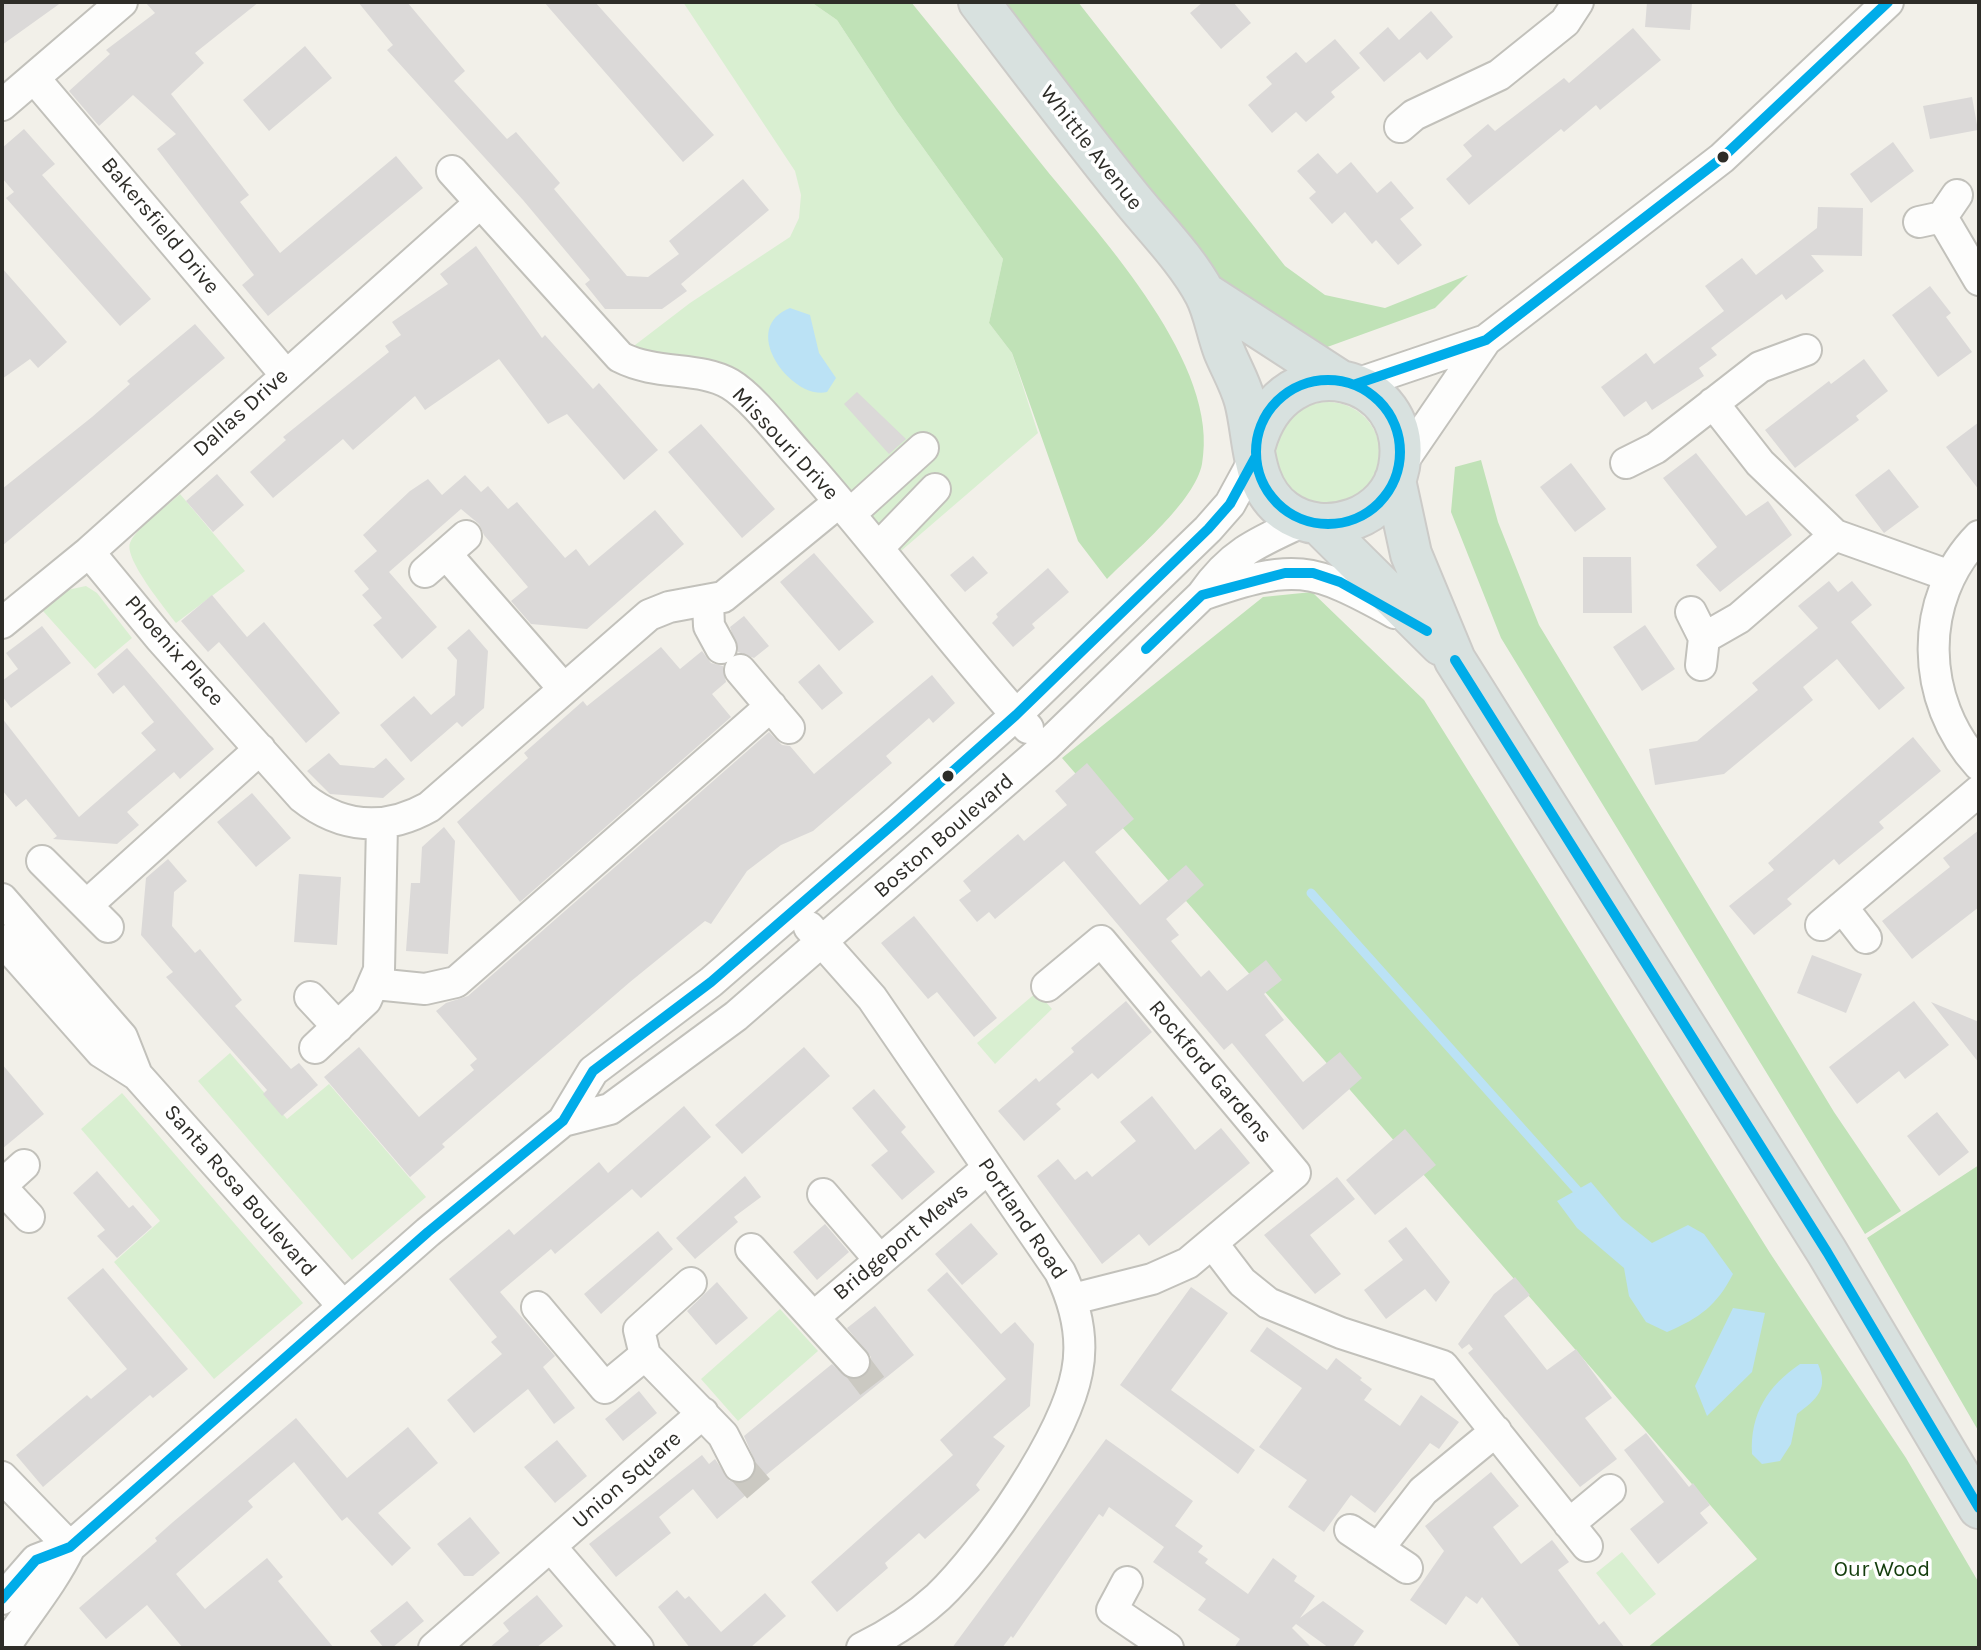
<!DOCTYPE html>
<style>
body{margin:0}
#map{position:relative;width:1981px;height:1650px;overflow:hidden;background:#f2f0e9;font-family:Karla,sans-serif}
canvas{display:block}
.frame{position:absolute;inset:0;border:4px solid #2e2d28;pointer-events:none}
</style>
<div id="map">
<canvas width="1981" height="1650"></canvas>
<div class="frame"></div>
</div>
<script>
const g = document.querySelector('canvas').getContext('2d');
g.lineJoin = 'round';
function fill(path, color) {
  g.fillStyle = color;
  g.fill(path, 'evenodd');
}
function strokePath(path, color, width, dash) {
  g.strokeStyle = color;
  g.lineWidth = width;
  g.lineCap = dash ? 'butt' : 'round';
  g.setLineDash(dash || []);
  g.stroke(path);
}
function drawText(font, color, halo, rows, align = 'center') {
  g.font = font + ' Karla,sans-serif';
  g.lineWidth = 7;
  g.setLineDash([]);
  g.textBaseline = 'middle';
  g.strokeStyle = halo;
  g.fillStyle = color;
  for (const [text, x, y, turn = 0] of rows) {
    g.save();
    g.translate(x, y);
    g.rotate((+turn || 0) * Math.PI / 180);
    g.textAlign = isNaN(turn) ? turn : align;
    if (halo) g.strokeText(text, 0, 0);
    g.fillText(text, 0, 0);
    g.restore();
  }
}
fill(new Path2D(`
 M683,2H811L837,20L896,110L1003,259L989,323L1012,353L1038,433L894,557L738,379L622,355L690,303L790,237L799,218L801,195L795,171Z
 M1276 454a52 52 0 1 1 104 0a52 52 0 1 1-104 0Z
 M180,494L245,571L176,623C165,608 124,559 130,543C135,529 168,505 180,494Z
 M86,586L97,593L132,638L95,669L43,611L67,590Z
 M1037,992L1052,1009L995,1064L977,1043Z
 M230,1053L287,1119L329,1084L426,1197L352,1260L198,1081Z
 M122,1093L303,1303L214,1379L114,1262L160,1221L81,1129Z
 M780,1309L818,1351L738,1421L701,1379Z
 M1622,1552L1656,1594L1630,1615L1596,1573Z`), '#d9efd1');
fill(new Path2D(`
 M811,2H911C956,57 1000,112 1044,167C1102,239 1221,365 1202,464C1195,501 1134,552 1107,579L1078,541L1012,353L989,323L1003,259L896,110L837,20Z
 M994,2H1078L1285,266L1325,295L1385,308L1468,275L1435,308L1319,350L1269,328L1180,242Z
 M1481,460L1498,522L1539,625L1834,1112L1901,1211L1865,1234L1501,638L1451,512L1455,467Z
 M1312,592L1424,700L1770,1253L1906,1458L1979,1583V1648H1647L1757,1559L1062,758L1263,597Z
 M1979,1165V1432L1867,1238Z`), '#c0e2b7');
fill(new Path2D(`
 M790,308L810,315L819,353L836,378L827,392C793,401 737,329 790,308Z
 M1591,1182L1622,1219L1652,1243L1688,1225L1704,1234L1733,1274C1717,1305 1700,1318 1667,1332L1646,1322L1629,1296L1624,1268L1577,1228L1557,1201Z
 M1733,1308L1765,1313L1752,1372L1707,1416L1695,1386Z
 M1800,1364H1818C1829,1389 1817,1399 1797,1414L1791,1444L1780,1461L1762,1464L1752,1454C1750,1413 1768,1386 1800,1364Z`), '#bbe2f5');
strokePath(new Path2D(`
 M1311,893L1577,1190`), '#bbe2f5', 9);
fill(new Path2D(`
 M2,2H62L2,45Z
 M145,2H259L195,53L204,63L171,94L249,195L240,202L280,253L396,156L423,188L268,316L242,285L254,275L157,149L176,134L133,95L99,126L69,91L110,54L106,50L155,13Z
 M358,2H407L465,71L454,81L507,139L516,132L560,183L554,189L627,276L648,277L679,254L669,241L743,179L769,210L681,284L687,291L662,309H605L585,284L590,280L523,200L387,50L393,45Z
 M544,2H595L714,135L683,162Z
 M1203,2H1233L1251,23L1221,49L1190,13Z
 M1647,2H1692L1690,30L1645,27Z
 M1431,11L1453,37L1427,60L1420,52L1384,82L1359,53L1388,27L1399,40Z
 M1633,28L1661,60L1600,110L1596,105L1564,132L1561,129L1469,205L1446,179L1472,156L1463,145L1488,124L1495,131L1564,78L1569,83Z
 M1335,39L1360,68L1331,92L1335,97L1306,122L1296,112L1272,133L1248,105L1272,84L1266,77L1296,52L1306,63Z
 M305,46L332,78L269,131L243,100Z
 M1972,97L1978,130L1930,139L1923,106Z
 M24,129L55,164L42,175L151,299L120,326L6,198L14,192L2,178V148Z
 M1893,142L1914,171L1871,203L1850,174Z
 M1318,153L1337,174L1351,162L1377,193L1391,181L1414,208L1400,219L1422,245L1398,265L1376,240L1372,244L1345,212L1332,224L1309,198L1316,192L1297,171Z
 M1818,207L1863,208L1862,256L1811,255L1824,271L1786,300L1782,294L1711,348L1717,355L1699,368L1704,376L1652,410L1646,401L1624,417L1601,387L1646,353L1654,364L1724,311L1705,286L1742,258L1756,275L1817,228Z
 M476,246L542,338L545,335L593,389L599,383L658,450L624,480L567,414L548,424L499,359L425,410L415,396L353,450L343,439L273,498L250,472L286,440L283,437L389,352L385,346L401,335L392,322L448,284L440,274Z
 M2,268L67,342L38,368L30,359L2,379Z
 M1930,286L1951,313L1946,317L1972,352L1938,377L1892,315Z
 M195,324L225,358L2,546V489L92,417L130,384L127,381Z
 M1864,359L1888,391L1856,416L1859,420L1795,468L1765,430L1829,381L1831,384Z
 M857,392L906,439L889,454L844,404Z
 M1979,422V490L1946,447Z
 M701,424L775,509L742,538L668,452Z
 M1696,453L1746,516L1768,501L1792,535L1720,592L1696,565L1717,547L1663,478Z
 M1571,463L1606,509L1575,532L1540,487Z
 M1889,469L1919,507L1884,533L1855,495Z
 M217,474L244,505L213,532L186,501Z
 M465,475L481,492L488,486L508,509L517,502L565,558L576,549L589,566L655,510L684,544L587,629L531,624L511,601L528,587L484,535L479,524L461,509L389,572L437,627L402,659L373,625L382,618L362,595L369,589L354,571L377,551L363,535L410,491L428,479L442,495Z
 M814,553L874,622L839,651L780,582Z
 M973,556L988,573L965,592L950,575Z
 M1583,557H1631L1632,613H1583Z
 M1048,568L1069,592L1032,624L1035,628L1013,647L992,623L998,617L996,614Z
 M1829,581L1838,592L1852,581L1872,605L1851,622L1905,688L1879,710L1837,659L1803,687L1813,700L1724,774L1655,785L1649,749L1697,741L1758,690L1752,683L1818,628L1798,606Z
 M212,595L247,637L264,622L340,713L306,743L219,642L208,652L181,621Z
 M744,616L769,646L754,658L738,652L730,627Z
 M1645,625L1675,669L1642,691L1613,647Z
 M42,626L71,663L11,708L2,696V681L18,669L6,653Z
 M469,629L488,651L484,708L462,727L457,722L411,762L380,725L414,696L431,715L455,695L457,660L447,648Z
 M661,647L680,669L702,651L711,663L723,666L726,682L712,694L731,717L520,902L457,822L528,758L524,753L583,701L587,706Z
 M127,648L214,749L180,779L174,772L127,812L139,825L117,844L53,839L57,836L26,799L16,807L2,790V718L79,817L156,750L141,733L154,722L124,685L113,694L97,674Z
 M819,664L843,693L822,710L798,682Z
 M932,675L955,703L933,723L929,718L886,756L892,763L813,831L781,845L747,871L711,924L705,921L630,982L442,1144L445,1147L410,1177L324,1077L359,1047L419,1117L474,1070L470,1065L477,1059L436,1011L446,1003L468,996L769,732L782,745L790,746L814,774Z
 M1913,737L1941,771L1879,822L1884,828L1839,865L1834,859L1787,899L1792,904L1754,935L1729,906L1774,870L1768,863Z
 M329,753L340,765L374,768L386,758L405,779L383,798L330,794L307,771Z
 M1087,763L1134,819L1095,852L1140,905L1186,865L1204,885L1166,919L1179,935L1171,941L1201,977L1209,970L1227,991L1266,960L1282,980L1264,994L1284,1020L1265,1035L1303,1082L1340,1052L1362,1078L1303,1130L1232,1043L1224,1050L1064,861L995,919L989,912L977,922L959,900L971,891L963,881L1018,834L1024,841L1067,805L1055,791Z
 M252,793L291,838L256,867L217,822Z
 M444,827L455,841L448,954L406,951L411,883H420L422,847Z
 M1979,830V907L1912,959L1882,921L1950,867L1943,858Z
 M168,859L187,881L174,892L172,926L195,953L200,949L242,1000L235,1006L291,1069L299,1063L318,1085L282,1116L263,1094L267,1090L166,977L173,972L141,935L146,878Z
 M299,874L341,877L337,945L294,942Z
 M914,916L997,1018L974,1037L937,992L928,999L881,943Z
 M1812,955L1862,974L1846,1013L1797,993Z
 M1126,1001L1152,1032L1098,1079L1092,1073L1056,1104L1061,1109L1024,1141L998,1111L1036,1078L1039,1082L1074,1052L1071,1048Z
 M1914,1001L1949,1045L1905,1079L1899,1071L1857,1104L1829,1067Z
 M1931,1002L1979,1022V1063Z
 M804,1047L830,1076L742,1154L715,1125Z
 M2,1064L44,1114L2,1149Z
 M874,1089L906,1127L901,1132L935,1172L902,1200L871,1165L888,1151L852,1108Z
 M1152,1096L1195,1150L1221,1128L1250,1163L1149,1246L1139,1234L1102,1264L1037,1176L1058,1159L1075,1180L1087,1171L1092,1177L1136,1141L1120,1122Z
 M684,1106L711,1137L641,1198L632,1189L555,1254L551,1249L500,1292L555,1356L543,1367L575,1408L554,1424L528,1389L474,1433L447,1400L502,1354L491,1342L497,1337L449,1279L509,1229L514,1235L599,1162L608,1173Z
 M1937,1112L1969,1152L1939,1176L1907,1136Z
 M1405,1129L1436,1165L1375,1215L1346,1180Z
 M97,1171L129,1208L133,1205L152,1227L117,1258L97,1236L105,1230L73,1193Z
 M745,1176L761,1197L734,1217L738,1222L695,1259L676,1238Z
 M1337,1177L1355,1199L1310,1235L1341,1274L1315,1294L1264,1235Z
 M971,1223L998,1254L962,1285L935,1254Z
 M825,1224L849,1252L817,1280L793,1252Z
 M1406,1227L1450,1282L1436,1302L1425,1289L1386,1319L1364,1290L1403,1260L1388,1241Z
 M658,1231L673,1249L601,1314L584,1294Z
 M103,1268L188,1369L153,1398L150,1395L43,1487L16,1455L87,1395L91,1399L127,1369L67,1298Z
 M947,1272L1001,1334L1015,1322L1034,1344L1030,1406L993,1437L1005,1446L976,1485L980,1490L925,1539L919,1533L885,1563L888,1568L837,1612L811,1582L953,1455L940,1440L1006,1379L927,1290Z
 M1515,1277L1530,1295L1504,1316L1547,1370L1576,1349L1612,1398L1585,1418L1617,1459L1580,1487L1468,1353L1473,1349L1469,1344L1462,1349L1458,1344L1494,1294Z
 M717,1282L748,1318L716,1345L687,1311Z
 M1191,1287L1228,1313L1171,1390L1255,1450L1238,1474L1120,1385Z
 M875,1306L914,1355L750,1488L752,1490L717,1519L693,1489L659,1517L671,1533L616,1577L589,1544L702,1455L709,1464L715,1459L730,1481L748,1482L757,1466L744,1436L832,1364L849,1379L867,1375L871,1357L847,1328Z
 M1267,1327L1327,1370L1336,1358L1362,1378L1360,1380L1372,1389L1364,1400L1400,1426L1421,1395L1459,1422L1439,1449L1430,1443L1375,1513L1351,1495L1324,1532L1288,1507L1307,1480L1259,1447L1302,1388L1250,1351Z
 M639,1391L657,1413L623,1441L605,1419Z
 M296,1418L347,1478L408,1427L438,1463L378,1513L411,1548L392,1566L347,1517L342,1521L294,1462L248,1501L253,1507L176,1574L205,1609L267,1558L283,1577L278,1581L334,1648H183L147,1605L106,1639L79,1608L157,1541L155,1538L173,1522Z
 M1646,1433L1689,1487L1693,1483L1710,1505L1700,1513L1708,1523L1658,1564L1630,1529L1664,1502L1624,1450Z
 M1106,1439L1193,1501L1175,1526L1203,1546L1198,1552L1208,1559L1205,1563L1248,1594L1273,1558L1297,1576L1294,1581L1315,1596L1300,1618L1323,1601L1364,1631L1352,1648H1329L1296,1624L1292,1628L1312,1648H1234L1240,1639L1198,1610L1206,1599L1153,1562L1164,1547L1109,1507L1103,1517L1099,1514L1013,1638L1011,1636L1002,1648H952Z
 M557,1440L587,1476L555,1503L524,1467Z
 M1491,1472L1519,1506L1493,1527L1521,1564L1552,1540L1569,1562L1558,1570L1599,1625L1604,1621L1625,1648H1521L1482,1597L1477,1604L1466,1596L1446,1625L1410,1600L1444,1551L1425,1526Z
 M470,1517L500,1553L473,1576H464L437,1544Z
 M677,1590L685,1599L689,1596L721,1632L765,1593L786,1616L750,1648H690L658,1607Z
 M537,1595L563,1626L536,1648H489L509,1631L503,1623Z
 M407,1601L424,1621L392,1648H384L370,1631Z`), '#dbd9d8');
strokePath(new Path2D(`
 M854,1362L874,1388
 M739,1466L763,1494`), '#cbc9c2', 30, [30, 15]);
const minor = new Path2D(`
 M34,78L285,374
 M2,105L122,2
 M1400,127L1414,115L1499,75L1565,22L1578,2
 M452,171L620,357C657,376 699,366 730,384C752,397 780,434 798,454C878,543 948,640 1028,728
 M1942,217L1979,280
 M1919,222L1942,217L1957,195
 M1356,384L1486,340
 M1713,403L1760,463L1835,535L1950,576
 M1626,463L1656,448L1760,367L1806,350
 M1399,467L1486,340L1722,158L1888,2
 M850,514L923,448
 M1979,536C1917,599 1920,701 1979,765
 M878,548L935,489
 M89,552L160,638L302,797C342,829 386,831 429,807L649,615L669,607L723,597L839,502
 M446,554L564,689
 M425,572L466,536
 M1202,595C1295,563 1310,566 1395,613
 M708,602L709,626L721,648
 M1691,612L1704,638L1701,665
 M2,623L89,552L480,203
 M1704,638L1739,618L1835,535
 M740,670L789,728
 M42,861L108,927
 M2,899L122,1037L137,1075
 M88,904L260,749
 M1842,907L1979,791
 M1821,925L1842,907L1866,938
 M809,927L872,998L1060,1272C1075,1303 1084,1337 1077,1372C1065,1436 986,1551 938,1597C915,1618 890,1634 862,1648
 M2,940L101,1052L137,1075L343,1306
 M375,984L425,989L456,982L771,706
 M1047,986L1101,941L1295,1173L1188,1263L1152,1279L1073,1299
 M310,997L338,1027
 M315,1048L366,1000L379,970L382,824
 M563,1121L610,1109L736,1016L1045,747L1202,595C1231,553 1258,542 1304,521
 M2,1185L24,1165
 M2,1188L29,1217
 M823,1194L879,1259
 M1213,1244L1242,1282L1268,1303L1341,1333L1443,1366L1587,1546
 M751,1249L854,1362
 M537,1307L605,1388L645,1355L723,1435L739,1466
 M814,1317L988,1168
 M645,1355L639,1330L691,1283
 M2,1477L70,1547
 M1569,1524L1610,1490
 M1350,1530L1407,1568
 M551,1547L638,1648
 M1378,1549L1423,1491L1496,1431
 M1127,1582L1112,1610L1168,1648
 M2,1599L36,1560L70,1547L428,1232L563,1121L593,1071L711,982L898,820L1016,715L1208,529L1230,504L1255,458
 M4,1648C26,1614 52,1584 70,1547
 M434,1648L703,1413`);
const major = new Path2D(`
 M979,2C1028,66 1076,130 1127,193C1152,225 1186,258 1205,294C1214,311 1217,333 1224,351C1231,368 1240,383 1245,401C1255,439 1250,486 1285,511C1325,540 1390,518 1399,467C1416,375 1284,339 1255,445
 M1205,293L1339,380
 M1395,480L1411,554L1455,660L1827,1252L1979,1508
 M1320,525L1441,645`);
strokePath(minor, '#c2c1bb', 34);
strokePath(major, '#cccbc8', 44);
strokePath(minor, '#fdfdfc', 30);
strokePath(major, '#d8e1df', 40);
strokePath(new Path2D(`
 M1256 452a72 72 0 1 1 144 0a72 72 0 1 1-144 0Z
 M1356,384L1486,340L1722,158L1888,2
 M1146,649L1202,595L1285,573H1313L1340,582L1427,631
 M1455,660L1827,1252L1979,1508
 M2,1599L36,1560L70,1547L428,1232L563,1121L593,1071L711,982L898,820L1016,715L1208,529L1230,504L1255,458`), '#00ace9', 10);
for (const [x, y, r, color] of [
 [1723,157,7,"#2e2d28"],
 [948,776,7,"#2e2d28"]
]) {
  const dot = new Path2D();
  dot.arc(x, y, r, 0, 2 * Math.PI);
  g.fillStyle = color;
  g.fill(dot);
  strokePath(dot, '#fff', 3);
}
drawText('22px', '#2e2d28', '#fff', [
 ["Whittle Avenue",1091,148,52],
 ["Bakersfield Drive",160,226,50],
 ["Dallas Drive",241,413,-42],
 ["Missouri Drive",785,444,47],
 ["Phoenix Place",174,651,49],
 ["Boston Boulevard",944,836,-41],
 ["Rockford Gardens",1210,1072,50],
 ["Santa Rosa Boulevard",240,1191,49],
 ["Portland Road",1022,1219,56],
 ["Bridgeport Mews",901,1242,-40],
 ["Union Square",627,1480,-41]
]);
drawText('22px', '#143d0d', '#fff', [
 ["Our Wood",1882,1570]
]);
</script>
